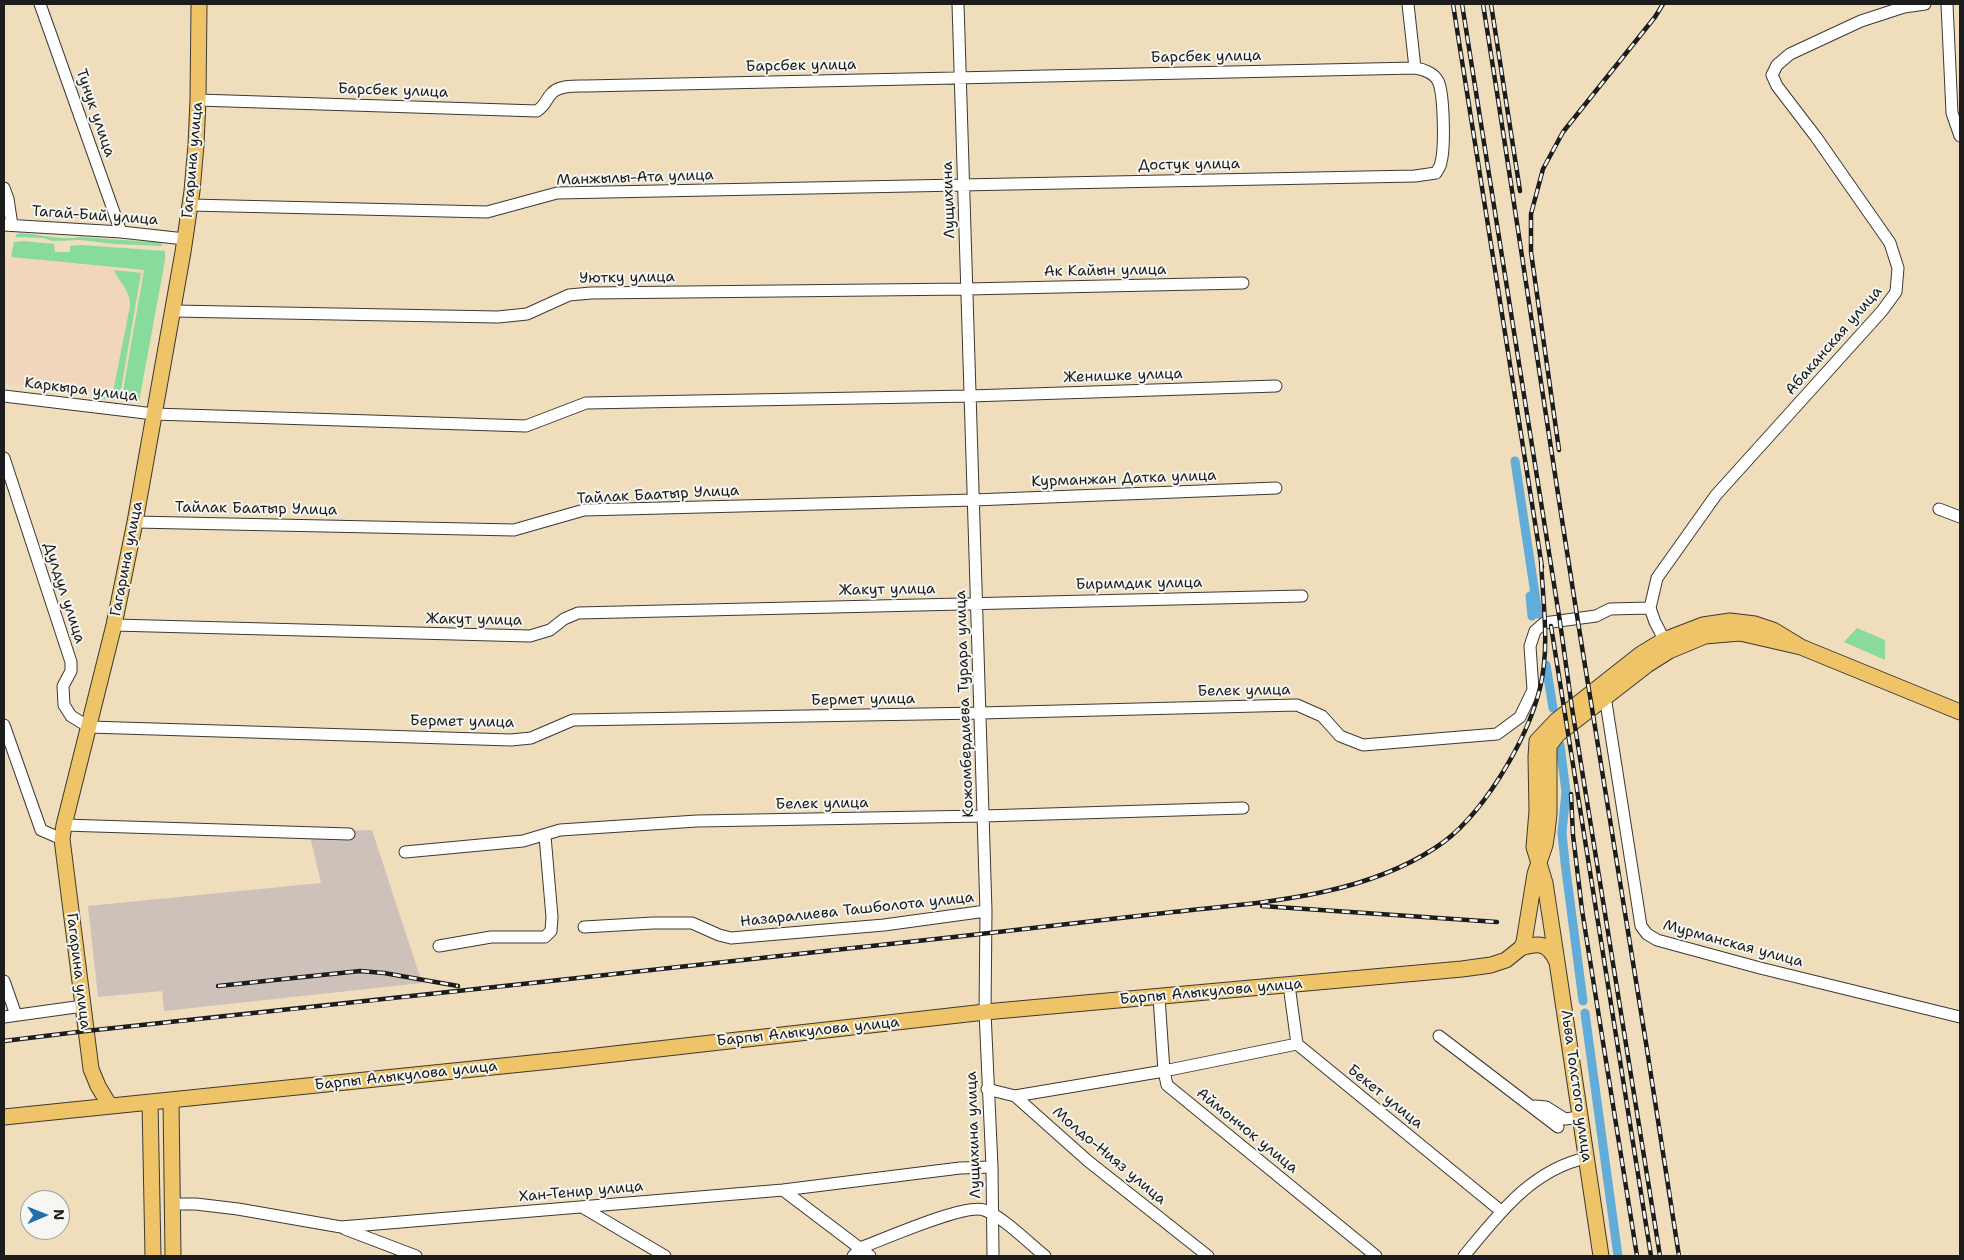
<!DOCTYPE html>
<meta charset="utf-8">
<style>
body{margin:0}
#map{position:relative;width:1964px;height:1260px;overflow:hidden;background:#efddbc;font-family:"Shantell Sans",sans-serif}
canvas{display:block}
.frame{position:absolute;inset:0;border:5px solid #1c1c1c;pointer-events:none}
.north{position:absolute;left:20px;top:1190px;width:50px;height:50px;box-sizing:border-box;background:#f6f6f2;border:1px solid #9f9f9c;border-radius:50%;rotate:89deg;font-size:14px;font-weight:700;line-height:20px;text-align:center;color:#1c1c1c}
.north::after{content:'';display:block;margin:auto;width:18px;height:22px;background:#1f6fb2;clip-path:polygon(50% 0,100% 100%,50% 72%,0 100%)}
</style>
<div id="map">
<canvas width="1964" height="1260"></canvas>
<div class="frame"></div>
<div class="north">N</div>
</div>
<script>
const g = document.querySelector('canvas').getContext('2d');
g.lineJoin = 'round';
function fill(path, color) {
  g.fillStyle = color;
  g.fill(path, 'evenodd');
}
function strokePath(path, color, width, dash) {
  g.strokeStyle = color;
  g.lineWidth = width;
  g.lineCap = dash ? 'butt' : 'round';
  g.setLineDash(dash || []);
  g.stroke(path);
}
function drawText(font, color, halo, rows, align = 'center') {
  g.font = font + ' "Shantell Sans",sans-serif';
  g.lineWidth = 4;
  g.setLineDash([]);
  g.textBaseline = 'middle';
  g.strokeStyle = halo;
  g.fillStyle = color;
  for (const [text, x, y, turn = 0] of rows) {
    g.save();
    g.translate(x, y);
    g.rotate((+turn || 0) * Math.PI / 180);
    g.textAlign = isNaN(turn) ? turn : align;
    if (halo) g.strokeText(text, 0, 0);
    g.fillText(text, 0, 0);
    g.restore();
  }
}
fill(new Path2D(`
 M4,257L143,271L121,396L4,383Z`), '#f1d5bd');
fill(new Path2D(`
 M372,830L422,983L164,1011L162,991L98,997L88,906L321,883L309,832Z`), '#cec1ba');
fill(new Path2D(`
 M21,233C41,234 61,241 80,237L152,242H160L163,246L114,244L81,240L53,241L43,238L15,237L17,234Z
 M23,241L54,244L55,252H70V246L81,245L165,251V260L139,402L102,399L98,395L122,397L144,270L11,257L14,242Z
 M114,270L141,273L120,395L100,393L101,390L113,392L130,306C131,291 119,282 114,270Z
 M1857,628L1885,640V660L1844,642Z`), '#88db9c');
strokePath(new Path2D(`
 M1515,461L1538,614
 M1530,596L1532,616
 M1546,665L1553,708
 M1560,745L1566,792L1562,833L1565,863L1583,1001
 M1585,1013L1618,1256`), '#62acda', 9);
const minor = new Path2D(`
 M40,4L121,232
 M958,4L986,911L985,1012L992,1167L993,1256
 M1408,4L1415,68
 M1947,4L1952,113L1960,136
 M4,188L8,199L12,225
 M190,205L487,212L557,193L1415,176L1436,173C1438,169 1441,166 1441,162C1445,148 1444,93 1438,81C1434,73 1423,69 1415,68L586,86C576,86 559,85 552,93C545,100 547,104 537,111L198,100
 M4,225L121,232L185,239
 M173,311L498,317L527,314L569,295L591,293L967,289L1243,283
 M4,396L154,414L526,426L586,403L970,396L1276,386
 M4,458L71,662V671L63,686L64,705L71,716L89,727L511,740L531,738L573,720L980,713L1297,705L1322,716L1340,736L1363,745L1497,734L1520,717L1533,690L1530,646L1535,631L1544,623L1596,616L1610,609L1650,608
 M1939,509L1960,517
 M135,522L514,530L584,510L974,500L1276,488
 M1650,608L1657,578L1716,495L1882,311L1896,292L1898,268L1890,243L1816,137L1777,86L1772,75L1777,65L1790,54L1861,21L1904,7L1925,4
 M1650,608L1655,622L1668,647
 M114,625L530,636L550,630L564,619L578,613L1302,596
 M1605,696L1641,926L1647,934L1657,940L1760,968L1960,1017
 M4,725L41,830L62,839
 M64,825L349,834
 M405,852L523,841L560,830L697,821L983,816L1243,808
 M584,927L653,923H692L719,935L731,938L884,925L986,911
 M439,946L491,937H545L551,931L552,917L545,836
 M4,981L16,1015
 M1289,985L1297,1044L1501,1211
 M1159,997L1164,1071L1167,1085L1376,1256
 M4,1017L83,1006
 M1439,1036L1558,1127
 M987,1089L1015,1096L1088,1161L1208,1256
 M1015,1096L1164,1071L1297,1044
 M1535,1106L1546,1107L1565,1119L1580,1117
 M783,1190L870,1256
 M173,1204H196L238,1209L341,1227L783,1190L960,1168L992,1167
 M582,1207L665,1256
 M345,1229L416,1256
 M853,1256L860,1248C882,1240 965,1203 984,1210C1002,1216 1029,1243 1045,1256
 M1464,1256C1498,1215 1531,1170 1586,1158`);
const major = new Path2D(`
 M1521,948C1540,942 1548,943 1557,962L1601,1256
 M1557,962L1545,883L1534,847L1537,811L1536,757L1537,741L1556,721L1641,654L1664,640L1703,625L1730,621L1755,624L1773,630L1801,647L1960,712
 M171,1100L173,1256
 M150,1102L153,1256
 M110,1106L98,1086L91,1069L62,839L64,825L114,625L135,522L183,252L192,191L196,145L198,100L199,4
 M4,1117L561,1060L985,1012L1462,969L1491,965L1506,960L1521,948L1524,942L1535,874L1545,845L1547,832L1549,814V746L1558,734L1647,665L1669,651L1705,636L1740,633L1801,647`);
strokePath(minor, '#3c3934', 13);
strokePath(major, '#3c3934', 17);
strokePath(minor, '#fff', 11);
strokePath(major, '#efc469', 15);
const rail = new Path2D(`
 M1453,4L1542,567
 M1462,4L1560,622L1572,708L1660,1256
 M1483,4C1520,234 1552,466 1590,696C1620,883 1651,1069 1679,1256
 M1491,4L1520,191
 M1559,450L1531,252V214L1543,169L1563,132L1655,17L1663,4
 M1551,626L1651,1256
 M1571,794L1573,835L1582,910L1637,1256
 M1262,906L1497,922
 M218,986L360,971L384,973L458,986
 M4,1041L86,1031C375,1001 665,968 954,937C1027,929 1100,920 1173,912C1261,902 1358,898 1435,848C1481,819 1527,741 1540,688C1550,647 1543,603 1541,561`);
strokePath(rail, '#1c1c1c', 4.5);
strokePath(rail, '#f6f6f2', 2.5, [8]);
drawText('15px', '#1c1c1c', '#f6f6f2', [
 ["Барсбек улица",1206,57,-1],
 ["Барсбек улица",801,66,-1],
 ["Барсбек улица",393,91,2],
 ["Тунук улица",95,113,71],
 ["Гагарина улица",193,160,-85],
 ["Достук улица",1189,165,-1],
 ["Манжылы-Ата улица",635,178,-2],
 ["Лущихина",949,200,-92],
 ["Тагай-Бий улица",95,216,4],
 ["Ак Кайын улица",1105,271,-1],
 ["Уютку улица",627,278,-1],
 ["Абаканская улица",1834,341,-49],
 ["Женишке улица",1123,376,-2],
 ["Каркыра улица",81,390,7],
 ["Курманжан Датка улица",1124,479,-2],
 ["Тайлак Баатыр Улица",658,495,-3],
 ["Тайлак Баатыр Улица",256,509,1],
 ["Гагарина улица",127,559,-79],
 ["Биримдик улица",1139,584,-1],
 ["Жакут улица",887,590,-1],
 ["Дулдул улица",64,593,72],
 ["Жакут улица",474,620,1],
 ["Белек улица",1244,691,-1],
 ["Бермет улица",863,700,-1],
 ["Кожомбердиева Турара улица",965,704,-92],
 ["Бермет улица",462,722,1],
 ["Белек улица",822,804,-1],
 ["Назаралиева Ташболота улица",857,910,-6],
 ["Мурманская улица",1733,944,15],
 ["Гагарина улица",78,971,83],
 ["Барпы Алыкулова улица",1211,992,-5],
 ["Барпы Алыкулова улица",808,1032,-6],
 ["Барпы Алыкулова улица",406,1076,-6],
 ["Льва Толстого улица",1576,1086,82],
 ["Бекет улица",1385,1097,39],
 ["Аймончок улица",1247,1131,39],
 ["Лущихина улица",974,1135,-92],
 ["Молдо-Нияз улица",1109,1156,40],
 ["Хан-Тенир улица",581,1192,-5]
]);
</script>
